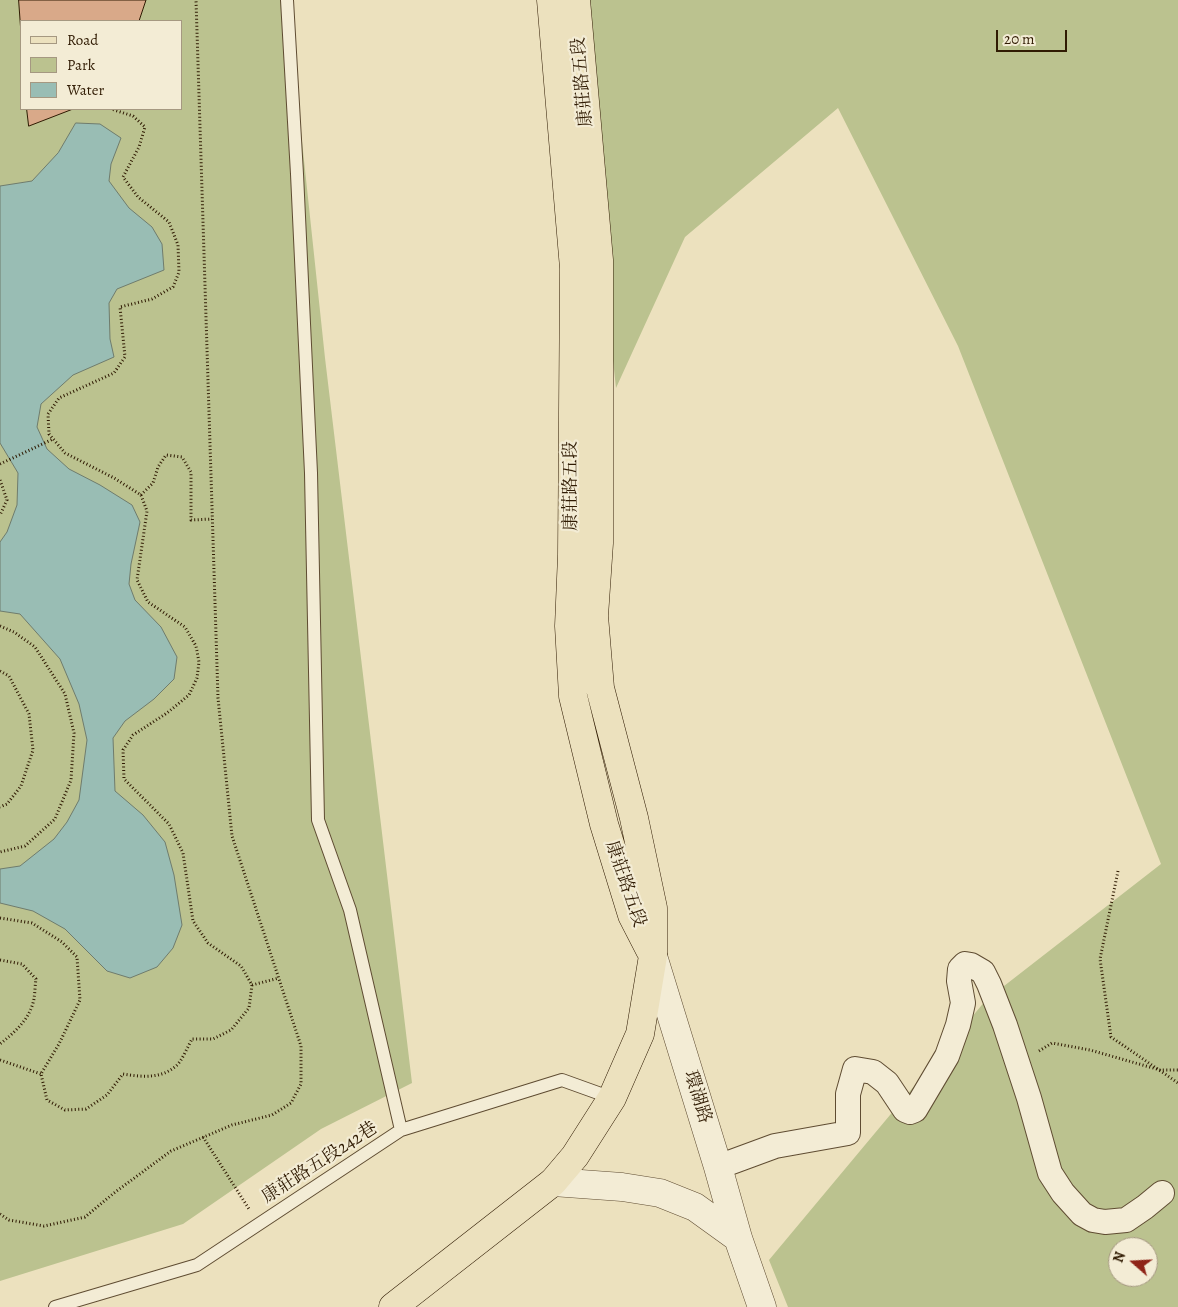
<!DOCTYPE html>
<meta charset="utf-8">
<style>
body{margin:0}
#map{position:relative;width:1178px;height:1307px;overflow:hidden;background:#ece1be;font-family:Alegreya,serif}
canvas{display:block}
.legend{position:absolute;left:20px;top:20px;width:162px;height:90px;box-sizing:border-box;background:#f3ecd5;border:1px solid #a59881;margin:0;padding:6px 9px;list-style:none;font-size:15px;color:#301b03}
.legend li{display:flex;align-items:center;gap:10px;height:25px}
.legend b{width:25px;border:1px solid #a59881}
.north{position:absolute;left:1108px;top:1237px;width:50px;height:50px;box-sizing:border-box;background:#f3ecd5;border:1px solid #a59881;border-radius:50%;rotate:289deg;font-size:14px;font-weight:700;line-height:20px;text-align:center;color:#301b03}
.north::after{content:'';display:block;margin:auto;width:18px;height:22px;background:#8f2418;clip-path:polygon(50% 0,100% 100%,50% 72%,0 100%)}
.scale{position:absolute;left:996px;top:30px;width:71px;height:22px;box-sizing:border-box;border:2px solid #301b03;border-top:0;padding-left:6px;font-size:15px;line-height:18px;white-space:nowrap;color:#301b03;-webkit-text-stroke:4px #f3ecd5;paint-order:stroke}
</style>
<div id="map">
<canvas width="1178" height="1307"></canvas>
<ul class="legend">
<li><b style="height:6px;background:#ece1be"></b>Road</li>
<li><b style="height:14px;background:#bbc28f"></b>Park</li>
<li><b style="height:14px;background:#99bdb4"></b>Water</li>
</ul>
<div class="north">N</div>
<div class="scale">20 m</div>
</div>
<script>
const g = document.querySelector('canvas').getContext('2d');
g.lineJoin = 'round';
function fill(path, color) {
  g.fillStyle = color;
  g.fill(path, 'evenodd');
}
function strokePath(path, color, width, dash) {
  g.strokeStyle = color;
  g.lineWidth = width;
  g.lineCap = dash ? 'butt' : 'round';
  g.setLineDash(dash || []);
  g.stroke(path);
}
function drawText(font, color, halo, rows, align = 'center') {
  g.font = font + ' Alegreya,"Noto Serif TC",serif';
  g.lineWidth = 4.5;
  g.setLineDash([]);
  g.textBaseline = 'middle';
  g.strokeStyle = halo;
  g.fillStyle = color;
  for (const [text, x, y, turn = 0] of rows) {
    g.save();
    g.translate(x, y);
    g.rotate((+turn || 0) * Math.PI / 180);
    g.textAlign = isNaN(turn) ? turn : align;
    if (halo) g.strokeText(text, 0, 0);
    g.fillText(text, 0, 0);
    g.restore();
  }
}
fill(new Path2D(`
 M0,0H287L325,358L412,1083L321,1129L183,1224L0,1281ZM21,21H181V109H21Z
 M574,0H1178V1307H788L769,1260L986,1000L1161,864L958,346L838,108L685,237L616,388ZM1118,1247H1148V1277H1118Z`), '#bbc28f');
const water = new Path2D(`
 M76,123L100,124L121,138L111,164L109,181L129,208L152,227L162,244L164,270L117,289L109,303L110,339L114,357L73,375L41,404L37,427L47,449L69,469L100,485L132,505L140,522L131,564L129,584L135,600L161,627L177,657L174,679L154,699L125,721L113,738L115,791L143,815L165,842L174,875L182,925L173,948L157,967L130,978L107,971L65,929L33,911L0,903V869L20,866L54,839L67,822L79,800L87,740L79,704L60,659L20,614L0,611V542L7,532L17,505L18,473L0,443V186L32,181L58,153Z`);
fill(water, '#99bdb4');
strokePath(water, '#6f7c6d', 1);
const building = new Path2D(`
 M19,0H146L139,21H21V33Z
 M27,109H73L29,126Z`);
fill(building, '#d9a989');
strokePath(building, '#301b03', 1);
const service = new Path2D(`
 M287,0L297,174L311,473L318,820L350,910L401,1130
 M55,1307L197,1265L401,1130L562,1080L612,1098`);
const minor = new Path2D(`
 M718,1167L775,1146L848,1133V1094L855,1069L873,1072L887,1083L905,1110L910,1112L915,1110L947,1056L958,1025L963,1003L959,981L960,969L965,964L971,965L983,972L989,984L1005,1025L1029,1098L1050,1173L1063,1193L1082,1214L1093,1220L1105,1222L1126,1220L1145,1207L1162,1193`);
const tertiary = new Path2D(`
 M653,956L718,1167L738,1238L762,1307
 M553,1182L622,1187L660,1193L695,1207L738,1238`);
const primary = new Path2D(`
 M551,0L574,268L572,555L569,626L573,696L604,824L632,915L650,950
 M393,1307L553,1182L575,1156L612,1098L640,1034L653,956V908L634,818L600,688L594,616L599,543V260L576,0`);
strokePath(service, '#5f4c32', 14);
strokePath(minor, '#5f4c32', 26);
strokePath(tertiary, '#5f4c32', 29);
strokePath(primary, '#301b03', 29);
strokePath(new Path2D(`
 M0,464L53,439
 M0,480L7,500L0,515
 M141,495L153,483L158,467L166,455L182,457L191,472V520L212,519
 M0,626L14,632L35,647L65,694L74,733L71,780L55,819L25,846L0,852
 M0,671L9,676L29,714L33,750L21,786L7,804L0,807
 M1118,871L1100,959L1111,1037L1178,1083
 M0,918L32,923L62,942L77,957L80,1000L59,1044L41,1074L47,1100L65,1110L86,1109L107,1095L123,1074C141,1077 161,1079 176,1066C182,1061 188,1046 192,1039H213L231,1030L249,1008L252,985L241,966L208,943L193,921L183,853L169,824L124,779L123,750L133,735L167,713L189,695L197,678L199,662L196,646L185,627L148,602L137,580L147,511L141,495L114,478L65,453L49,434L48,414L59,398L114,373L125,357L120,307L152,299L173,287L179,272L178,245L169,222L138,197L123,177L139,147L145,127L133,116L111,109
 M0,960L22,964L36,979C35,985 35,993 34,999C30,1019 15,1032 0,1044
 M252,985L279,978
 M1039,1051L1052,1043L1090,1050L1160,1070H1178
 M0,1060L41,1074
 M203,1137L249,1209
 M0,1214L9,1220L44,1226L85,1217L114,1193L171,1151L232,1125L272,1115L291,1103L301,1084V1046L232,836L218,698L196,0`), '#301b03', 3, [1, 2.5]);
strokePath(service, '#f3ecd5', 12);
strokePath(minor, '#f3ecd5', 24);
strokePath(tertiary, '#f3ecd5', 28);
strokePath(primary, '#ece1be', 28);
drawText('18px', '#301b03', '#f3ecd5', [
 ["康莊路五段",583,82,-95],
 ["康莊路五段",572,486,-90],
 ["康莊路五段",625,884,71],
 ["環湖路",697,1097,73],
 ["康莊路五段242巷",320,1163,-33]
]);
</script>
